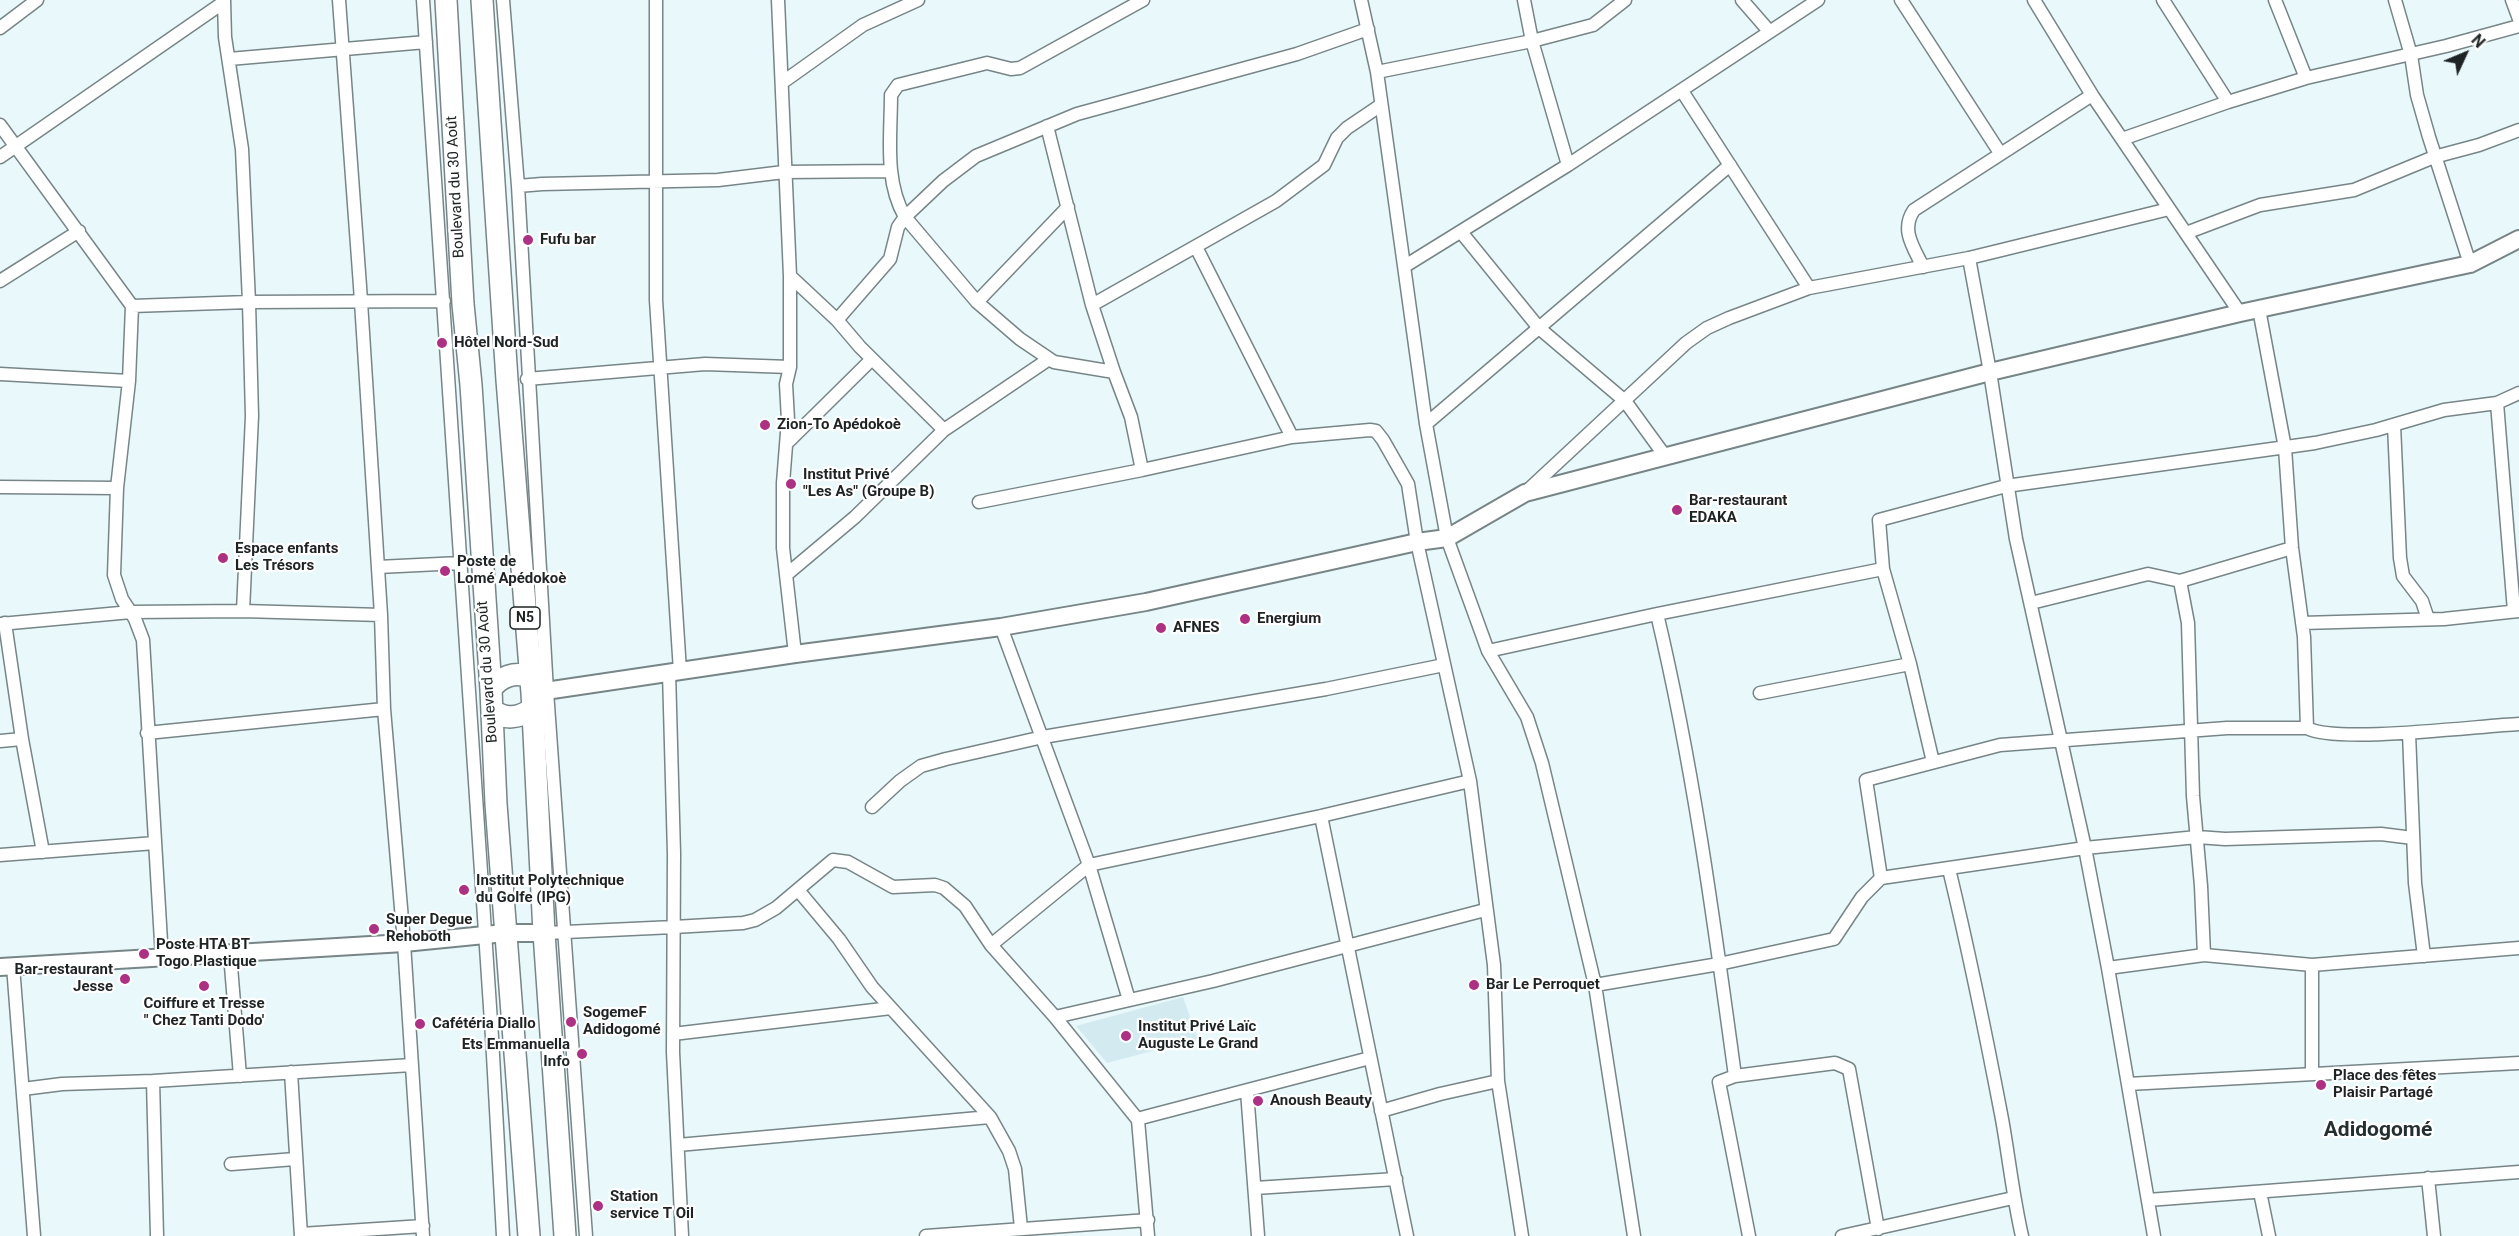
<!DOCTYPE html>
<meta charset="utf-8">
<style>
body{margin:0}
#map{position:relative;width:2519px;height:1236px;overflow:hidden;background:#e9f8fb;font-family:Roboto,sans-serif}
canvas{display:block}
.north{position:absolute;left:2435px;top:24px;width:60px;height:60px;-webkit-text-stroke:4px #fff;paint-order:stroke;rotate:46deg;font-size:16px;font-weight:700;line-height:24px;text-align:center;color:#1e2324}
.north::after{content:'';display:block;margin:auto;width:21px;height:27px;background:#1e2324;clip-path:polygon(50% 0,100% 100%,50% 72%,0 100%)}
</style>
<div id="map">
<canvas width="2519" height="1236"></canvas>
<div class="north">N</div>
</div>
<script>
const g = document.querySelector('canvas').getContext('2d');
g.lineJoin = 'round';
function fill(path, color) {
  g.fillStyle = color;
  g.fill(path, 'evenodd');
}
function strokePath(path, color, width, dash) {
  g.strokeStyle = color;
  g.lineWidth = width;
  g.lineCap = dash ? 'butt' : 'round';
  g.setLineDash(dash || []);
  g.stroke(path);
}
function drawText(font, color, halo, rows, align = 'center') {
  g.font = font + ' Roboto,sans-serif';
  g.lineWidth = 4.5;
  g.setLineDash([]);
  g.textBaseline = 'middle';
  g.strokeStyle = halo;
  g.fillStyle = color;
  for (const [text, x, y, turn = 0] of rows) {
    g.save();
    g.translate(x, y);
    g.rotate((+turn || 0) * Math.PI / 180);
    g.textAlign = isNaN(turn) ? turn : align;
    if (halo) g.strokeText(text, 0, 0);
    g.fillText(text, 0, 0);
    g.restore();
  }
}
fill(new Path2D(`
 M1183,997L1198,1039L1107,1063L1076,1026Z`), '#d3ebf0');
const street = new Path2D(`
 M224,0L225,37L242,149L249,302L252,416L243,611
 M339,0L360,286L381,615L384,709L404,943L423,1236
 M423,0L492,1037L503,1236
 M503,0L518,186L547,691L586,1236
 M656,0V300L680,671
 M778,0L790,276V367L786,384L788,420L783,483V548L795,654
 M1361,0L1377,72L1426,424L1447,538L1488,651L1527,717L1542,763L1595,985L1634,1236
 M1524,0L1532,41L1568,165
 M1742,0L1769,31
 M1901,0L2000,153
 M2034,0L2092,95L2240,313
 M2163,0L2228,102
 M2275,0L2306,78L2446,46L2519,26
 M2395,0L2411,55L2417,95L2429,137L2470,264
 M2512,0L2519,19
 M0,28L37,0
 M229,59L426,42
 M1377,72L1532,41L1593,25L1625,0
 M783,82L863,25L918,0
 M1682,91L1809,288
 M0,125L132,306L249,302L444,301
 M1047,126L1092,305L1114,372L1131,417L1142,470
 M2122,139L2228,102L2306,78
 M0,157L224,2
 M518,186L542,184L718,180L784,172L891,171
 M1461,232L1539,328L1625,401L1665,456
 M2186,233L2260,205L2354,190L2434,157L2479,145L2519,130
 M1196,247L1292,437
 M1969,258L1990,372L2016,539L2085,848L2108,968L2154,1236
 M1405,266L1568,165L1818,0
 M1923,267C1914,248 1900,230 1914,210L2092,95
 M790,276L837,320L860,347L944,430
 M0,281L79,231
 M977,302L1068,207
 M1092,305L1276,201L1324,165L1337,138L1347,128L1381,105
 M132,306L129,381L117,488L114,575L122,599L135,619L143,640L162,958
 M2259,309L2285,448L2292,548L2304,637L2307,728
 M837,320L890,259L898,227L905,217L943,181L976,156L1077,114L1297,54L1368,29
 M1114,372L1054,362L1020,339L977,302L905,217C884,181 891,136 891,95L898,85L987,63L1011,69L1020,68L1143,0
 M0,374L129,381
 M527,379L705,364L790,367
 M2497,403L2514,611
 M1426,424L1730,165
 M2394,425L2400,558L2403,576L2422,601L2428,619
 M787,443L872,359
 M0,487L117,488
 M1526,492L1686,343L1707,328L1729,318L1809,288L1969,258L2169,209
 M979,502L1142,470L1292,437L1370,430L1376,431L1383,440L1408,484L1417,542L1470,781L1494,965L1498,1081L1522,1236
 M378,567L460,563
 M786,575L855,517L944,430L1049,359
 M2180,581L2188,623L2193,796L2201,886L2204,955
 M2031,603L2148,574L2180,581L2292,548
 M1657,614C1693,765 1714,922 1735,1076
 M5,623L22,739L43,852
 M2302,623L2444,619L2519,611
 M0,624L131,612L243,611L381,615
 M1001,627L1089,865L1129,1000
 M1488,651L1657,614L1883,569
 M669,672L674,854L673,1052L682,1236
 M1760,693L1910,664
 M147,733L384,709
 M2409,733L2415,883L2424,956
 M0,741L22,739
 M1933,762L1910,664L1883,569L1879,520L2006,486L2315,443L2376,430L2444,410L2497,403L2519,393
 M872,807L900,781L921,766L946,759L1043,737L1326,689L1444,665
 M1321,816L1407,1236
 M0,855L155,843
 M1949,869C1969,952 1986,1035 2002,1119C2009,1158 2013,1197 2022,1236
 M1881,878L1866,780L2000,745L2227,728H2307C2336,744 2477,726 2519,724
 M798,890L839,939L872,987L891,1008
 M544,933L674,927L743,923L755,920L776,908L833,860L848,862L893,887L935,885L944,888L965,906L991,945L1055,1017L1138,1120L1148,1236
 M991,945L1089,865L1321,816L1470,781
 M230,954L240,1076
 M2312,965V1073
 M13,966L34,1236
 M2108,968L2204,955L2312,965L2519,948
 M1595,985L1719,964L1834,939L1862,897L1881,878L2085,848L2197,837L2225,839L2381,834L2413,838
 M1055,1017L1213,981L1485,910
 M673,1034L891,1008L990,1117L1009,1151L1015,1169L1021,1228
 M291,1072L301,1236
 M153,1081L157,1236
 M2128,1084L2519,1063
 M23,1089L62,1084L153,1081L412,1065
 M1247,1091L1258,1236
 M1381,1111L1440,1094L1498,1081
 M1137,1119L1370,1058
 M678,1145L990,1117
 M231,1164L295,1159
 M2428,1178L2434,1236
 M1255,1188L1396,1179
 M2260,1192L2269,1236
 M2148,1200L2519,1172
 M301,1234L423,1226
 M926,1236L1148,1220
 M1749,1236L1719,1082L1735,1076L1835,1063L1849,1069L1878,1229
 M1842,1236L2013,1198`);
const secondary = new Path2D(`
 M532,693L795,654L1001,627L1146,602L1417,542L1447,538L1525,493L1990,372L2240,313L2470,264L2519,239
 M0,967L404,943L505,933H544`);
const highway = new Path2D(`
 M446,0L463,304L471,385L491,690L496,804L529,1236
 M482,0L507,380L532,693L544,933L565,1236
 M491,690C498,677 517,670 530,678
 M492,709C504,721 519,718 532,709`);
strokePath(street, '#778587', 15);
strokePath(secondary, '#778587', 20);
strokePath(highway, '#778587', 24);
strokePath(street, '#fff', 12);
strokePath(secondary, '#fff', 16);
strokePath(highway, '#fff', 21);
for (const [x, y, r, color] of [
 [528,240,6,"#ad3183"],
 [442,343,6,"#ad3183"],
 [765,425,6,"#ad3183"],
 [791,484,6,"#ad3183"],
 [1677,510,6,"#ad3183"],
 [223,558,6,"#ad3183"],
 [445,571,6,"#ad3183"],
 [1245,619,6,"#ad3183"],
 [1161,628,6,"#ad3183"],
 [464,890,6,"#ad3183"],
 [374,929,6,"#ad3183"],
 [144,954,6,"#ad3183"],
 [125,979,6,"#ad3183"],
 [1474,985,6,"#ad3183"],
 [204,986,6,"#ad3183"],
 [571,1022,6,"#ad3183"],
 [420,1024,6,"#ad3183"],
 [1126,1036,6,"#ad3183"],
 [582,1054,6,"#ad3183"],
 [2321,1085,6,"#ad3183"],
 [1258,1101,6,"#ad3183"],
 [598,1206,6,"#ad3183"]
]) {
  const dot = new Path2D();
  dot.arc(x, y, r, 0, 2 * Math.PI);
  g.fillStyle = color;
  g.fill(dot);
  strokePath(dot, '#fff', 2);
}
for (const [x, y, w] of [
 [525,618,30]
]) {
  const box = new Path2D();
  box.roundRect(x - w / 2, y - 11, w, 22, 4.5);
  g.fillStyle = '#fff';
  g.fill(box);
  strokePath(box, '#1e2324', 1.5);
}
drawText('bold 14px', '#1e2324', null, [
 ["N5",525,618]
]);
drawText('15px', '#1e2324', '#fff', [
 ["Boulevard du 30 Août",456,187,-93],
 ["Boulevard du 30 Août",488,672,-94]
]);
drawText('bold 15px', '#1e2324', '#fff', [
 ["Fufu bar",540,240],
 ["Hôtel Nord-Sud",454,343],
 ["Zion-To Apédokoè",777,425],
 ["Institut Privé",803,475],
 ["\"Les As\" (Groupe B)",803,492],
 ["Bar-restaurant",1689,501],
 ["EDAKA",1689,518],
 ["Espace enfants",235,549],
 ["Les Trésors",235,566],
 ["Poste de",457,562],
 ["Lomé Apédokoè",457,579],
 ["Energium",1257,619],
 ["AFNES",1173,628],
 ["Institut Polytechnique",476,881],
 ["du Golfe (IPG)",476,898],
 ["Super Degue",386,920],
 ["Rehoboth",386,937],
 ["Poste HTA BT",156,945],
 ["Togo Plastique",156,962],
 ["Bar-restaurant",113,970,"right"],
 ["Jesse",113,987,"right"],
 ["Bar Le Perroquet",1486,985],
 ["Coiffure et Tresse",204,1004,"center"],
 ["\" Chez Tanti Dodo'",204,1021,"center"],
 ["SogemeF",583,1013],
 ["Adidogomé",583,1030],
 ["Cafétéria Diallo",432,1024],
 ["Institut Privé Laïc",1138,1027],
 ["Auguste Le Grand",1138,1044],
 ["Ets Emmanuella",570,1045,"right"],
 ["Info",570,1062,"right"],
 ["Place des fêtes",2333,1076],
 ["Plaisir Partagé",2333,1093],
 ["Anoush Beauty",1270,1101],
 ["Station",610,1197],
 ["service T Oil",610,1214]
], 'left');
drawText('bold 21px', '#242f31', '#fff', [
 ["Adidogomé",2378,1131]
]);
</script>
